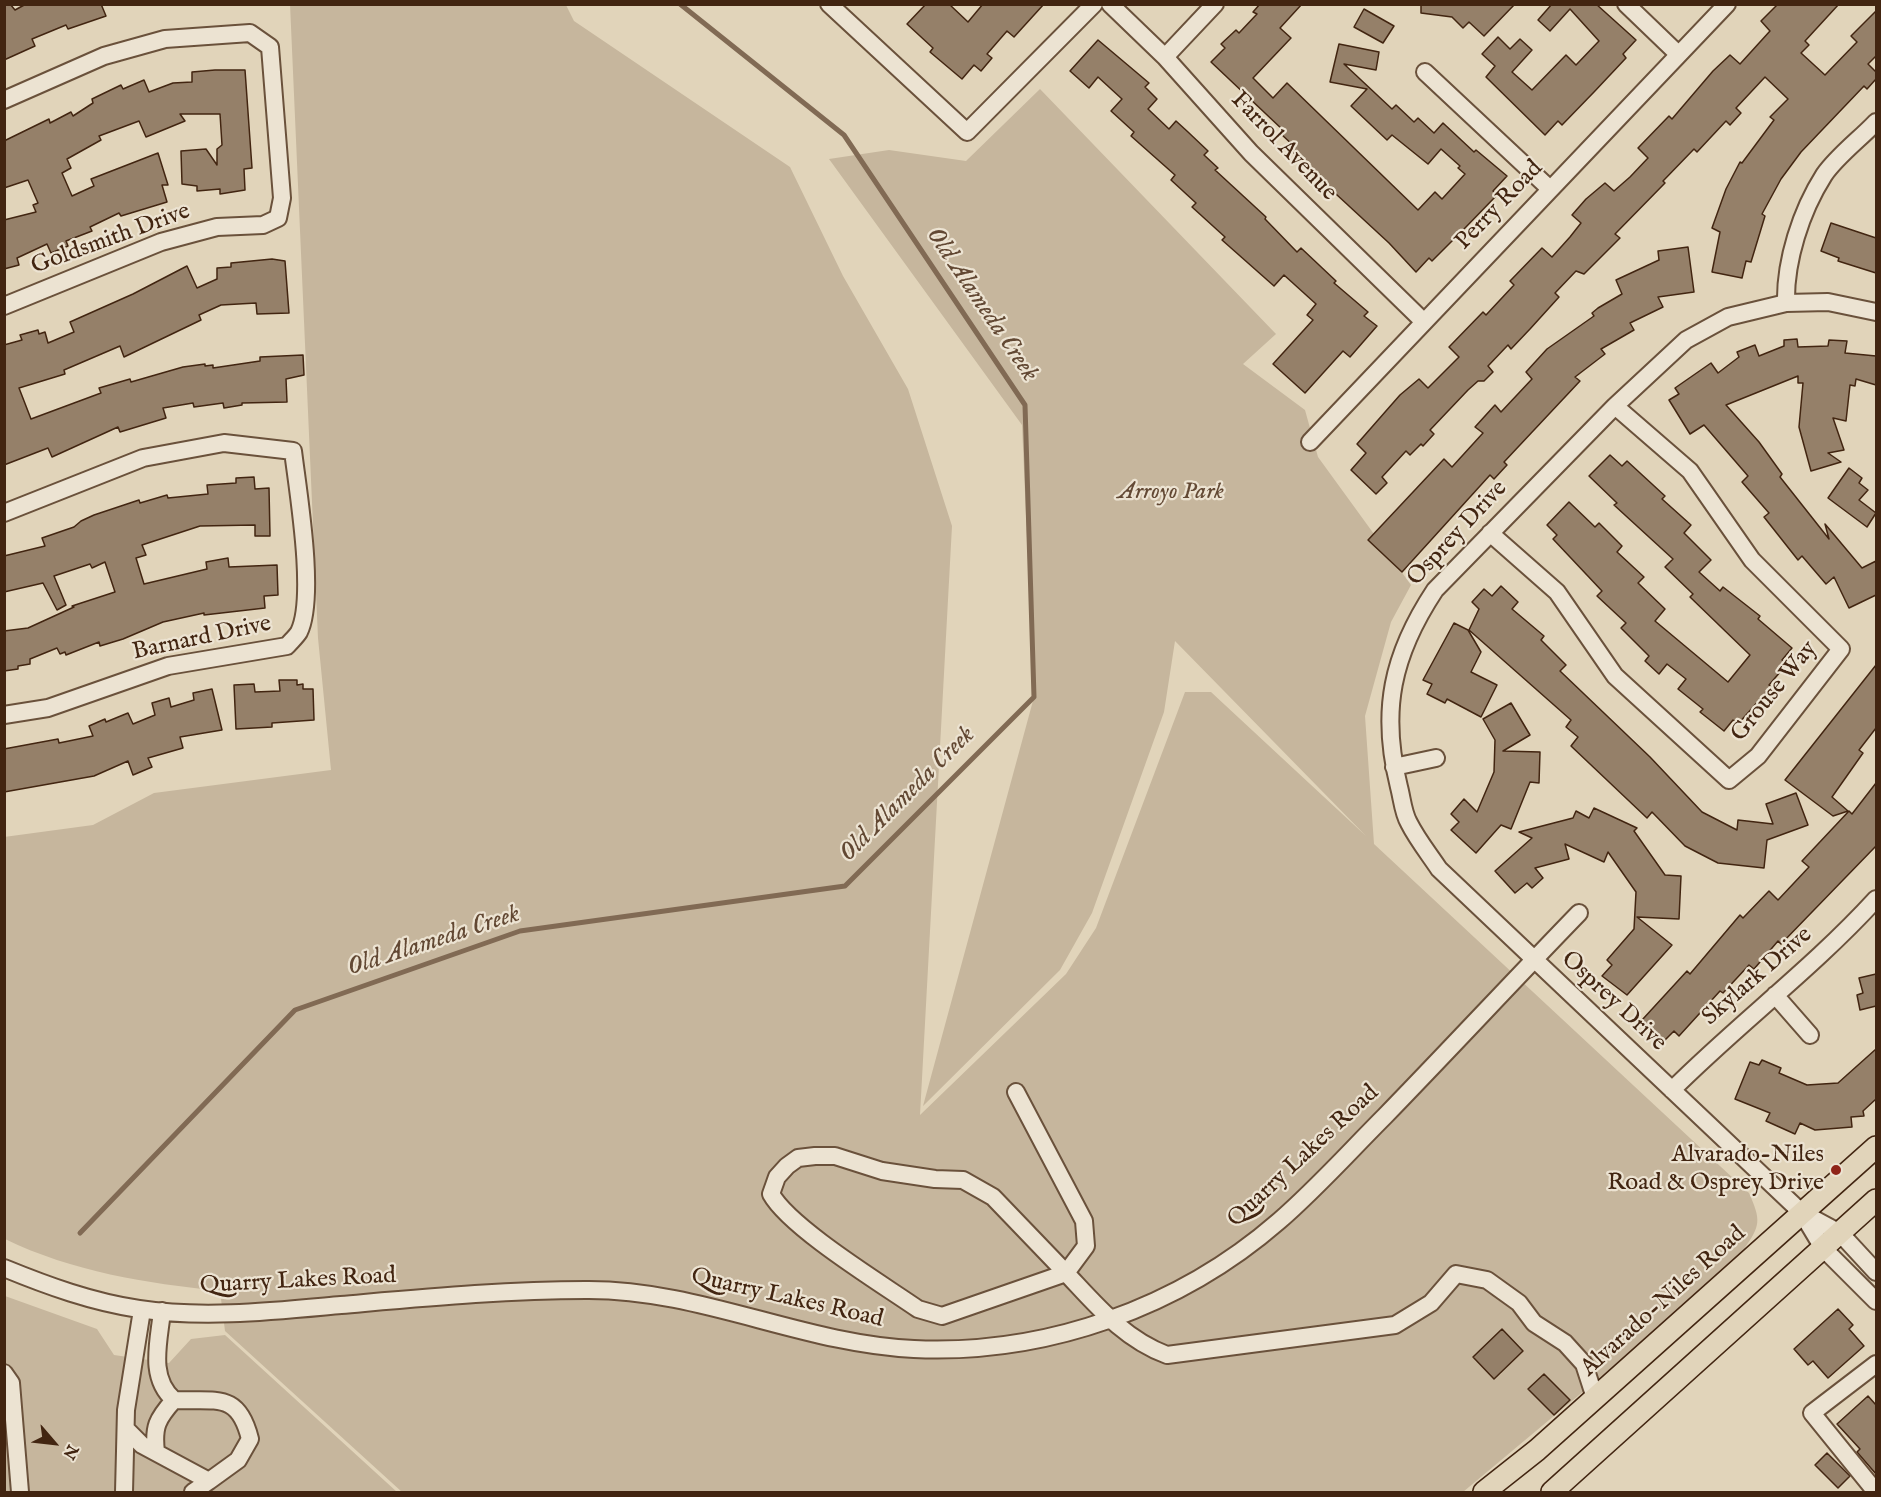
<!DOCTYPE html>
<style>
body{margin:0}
#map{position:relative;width:1881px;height:1497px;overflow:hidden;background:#e1d4ba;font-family:"IM FELL English",serif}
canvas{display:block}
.frame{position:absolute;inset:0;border:6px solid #422511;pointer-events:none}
.north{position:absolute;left:24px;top:1413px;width:60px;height:60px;-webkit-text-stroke:4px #ece3d2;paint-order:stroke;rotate:118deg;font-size:16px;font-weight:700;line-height:24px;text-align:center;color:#422511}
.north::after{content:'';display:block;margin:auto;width:21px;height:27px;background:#422511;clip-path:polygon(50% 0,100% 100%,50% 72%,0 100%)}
</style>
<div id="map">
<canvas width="1881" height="1497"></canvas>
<div class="frame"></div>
<div class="north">N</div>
</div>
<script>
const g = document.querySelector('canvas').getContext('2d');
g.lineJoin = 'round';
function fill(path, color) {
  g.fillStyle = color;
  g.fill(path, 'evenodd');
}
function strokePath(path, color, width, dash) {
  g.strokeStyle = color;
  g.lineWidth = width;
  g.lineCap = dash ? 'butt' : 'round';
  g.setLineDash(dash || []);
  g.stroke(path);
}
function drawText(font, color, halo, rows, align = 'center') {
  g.font = font + ' "IM FELL English",serif';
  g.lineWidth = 4.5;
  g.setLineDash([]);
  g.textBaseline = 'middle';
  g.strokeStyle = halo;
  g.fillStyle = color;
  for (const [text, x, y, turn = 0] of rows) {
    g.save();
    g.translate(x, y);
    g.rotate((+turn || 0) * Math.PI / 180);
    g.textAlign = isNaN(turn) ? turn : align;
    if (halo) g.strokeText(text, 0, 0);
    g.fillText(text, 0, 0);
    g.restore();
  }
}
fill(new Path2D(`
 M290,4L566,5L574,21L790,167L843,276L908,389L952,526L920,1115L1066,974L1096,928L1185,692H1211L1366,836L1175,641L1164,712L1092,913L1060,970L923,1106L1034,697L1022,425L829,159L889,150L966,161L1040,89L1276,334L1243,364L1305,410L1318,457L1411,585L1391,622L1365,716L1374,844L1749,1193C1761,1220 1761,1226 1743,1250L1622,1359L1463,1492H402L225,1331L220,1291C146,1283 73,1272 5,1239L4,837L93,825L154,793L331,770L318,638Z
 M5,1296L97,1329L114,1355L169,1363L191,1339L225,1335L397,1492H5Z`), '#c6b69d');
strokePath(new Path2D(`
 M80,1233L295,1010L520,931L845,886L1034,697L1025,405L844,135L680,4`), '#816a54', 5);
const building = new Path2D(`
 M4,4H10L15,10L26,4H101L106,16L68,29L66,25L32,39L35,46L4,60Z
 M926,4H949L968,22L983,4H1044L1014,37L1007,31L987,54L992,58L981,71L974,65L962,79L930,52L933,48L907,24Z
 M1260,4H1302L1280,28L1291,38L1253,78L1273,98L1287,83L1418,210L1435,192L1442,199L1465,174L1458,168L1460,166L1441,149L1428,164L1392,135L1387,140L1351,106L1367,89L1330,82L1339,44L1379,52L1376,70L1344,64L1392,109L1396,105L1414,122L1418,118L1434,133L1443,123L1474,152L1476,150L1507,176L1493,191L1497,195L1464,229L1432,261L1429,258L1416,272L1389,243L1310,170L1292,151L1295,147L1281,134L1284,131L1211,62L1225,48L1221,44L1236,30L1239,33L1257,14L1253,12Z
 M1421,4H1515L1484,36L1469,22L1463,28L1452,17L1421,13Z
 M1552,4H1596L1636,40L1623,54L1626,58L1594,92L1562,125L1558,121L1545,135L1486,77L1495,66L1482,54L1498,37L1510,49L1520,39L1532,50L1512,72L1532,90L1566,55L1576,65L1599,41L1570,9L1550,31L1538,20Z
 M1778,4H1839L1805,41L1809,45L1801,53L1825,75L1857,42L1851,36L1876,11V56L1868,64L1876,72V79L1867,89L1864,86L1801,152L1781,179L1762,214L1765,216L1751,262L1746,261L1742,278L1712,272L1720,232L1712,228L1726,189L1740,162L1742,163L1774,120L1770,117L1788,99L1765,77L1736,108L1741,113L1730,125L1726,121L1697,152L1694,149L1663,181L1665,183L1615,234L1620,238L1584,274L1576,271L1555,293L1559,297L1530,329L1511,349L1508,345L1488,366L1493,372L1484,381H1478L1468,390L1430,430L1434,434L1423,446L1421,444L1410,455L1406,451L1382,477L1387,483L1376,494L1351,470L1366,453L1357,444L1400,395L1419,379L1428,388L1459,357L1449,347L1483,312L1486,315L1514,285L1510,281L1542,248L1552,257L1570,237L1581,223L1572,215L1586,199L1605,183L1614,191L1630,177L1648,158L1638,148L1669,116L1672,119L1713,71L1730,55L1740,64L1770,31L1761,21Z
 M1364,9L1394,26L1383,43L1354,27Z
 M1098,40L1149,83L1145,87L1157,99L1148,109L1169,129L1176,121L1188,132L1208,151L1204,155L1218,168L1215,170L1266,217L1265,219L1297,252L1301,248L1336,281L1334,283L1368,312L1364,316L1377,326L1350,357L1343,351L1305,393L1273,364L1313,320L1307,315L1316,304L1284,275L1274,286L1222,240L1225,237L1192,207L1196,203L1171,180L1175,175L1131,136L1134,132L1111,111L1122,99L1098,77L1089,88L1070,71Z
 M215,70H245L252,168L244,169L245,190L220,194V189L197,191V186L182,184L181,151L206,149L217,165V149L222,145L220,114H180L185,121L146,137L139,121L99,136L101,140L67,159L71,168L62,173L72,196L94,186L91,179L158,153L168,185H162L167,202L121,216L119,213L90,227L92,231L66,241L68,246L51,253L47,244L17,258L19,265L4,269V220L36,212L33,205L38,203L28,180L4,188V141L49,119L50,123L71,112L73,116L93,103L92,99L121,85L123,89L144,80L149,92L173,83L192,82V72Z
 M1831,223L1876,238V273L1838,261L1839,258L1821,251Z
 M1688,247L1694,292L1658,297L1663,307L1630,323L1634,330L1601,349L1605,354L1575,377L1580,381L1504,462L1507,465L1494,479L1490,475L1402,572L1368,540L1444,459L1452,467L1483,433L1475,427L1495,405L1501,412L1532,379L1526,372L1547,349L1594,316L1592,313L1598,308L1622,294L1616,280L1659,260L1658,251Z
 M272,259L285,261L289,313L257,314L256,303L221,305L199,315L201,320L124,357L120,346L64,370L65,374L19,388L31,419L101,393L99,388L130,379L131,382L183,367L205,364V366L213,365V368L260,361V357L303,355L304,375L286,379L287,402L242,403V405L224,408L223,403L194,407L193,403L163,408L166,418L120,432L118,427L52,457L48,448L4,465V345L22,340L20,335L38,330L39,334L45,332L48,343L74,332L70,322L133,294L187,266L197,288L217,279V268L231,267V263Z
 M1797,339L1798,347L1828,346L1829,340L1847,341L1845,353L1876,356V385L1856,379L1855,386L1850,385L1846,421L1833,418L1844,450L1828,453L1841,462L1811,471L1799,427L1803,383H1798V376L1726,405L1759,442L1782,474L1780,477L1829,539L1825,524L1862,568L1876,561V595L1849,608L1834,577L1826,584L1802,556L1798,560L1764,517L1769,513L1742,482L1748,476L1704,425L1690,434L1669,400L1679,394L1675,388L1711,363L1718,373L1739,357L1737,352L1755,345L1759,356L1784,346V340Z
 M1610,455L1622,466L1627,461L1665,496L1662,499L1691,525L1684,533L1711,560L1699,572L1720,591L1723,587L1760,616L1758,619L1792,648L1782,660L1787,664L1769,685L1771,687L1738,724L1733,720L1724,731L1700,712L1703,709L1678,689L1686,679L1667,664L1659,674L1645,661L1649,656L1621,628L1626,623L1597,596L1602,591L1553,539L1557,535L1547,525L1569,502L1595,527L1599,523L1622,546L1617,552L1644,577L1638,583L1665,609L1655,621L1728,682L1750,655L1690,597L1693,594L1665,567L1673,559L1614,505L1617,503L1589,476Z
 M1849,468L1862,478L1859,483L1868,490L1859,500L1876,513L1867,527L1828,498Z
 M254,477L255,489L269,488L270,536H255V525L200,526L142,545L146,555L136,558L144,584L207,569L206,562L228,558L229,567L277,565L278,595L264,596L265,608L204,615V613L163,622L123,639L100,646L99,642L66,655L65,652L60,654L57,648L30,659V664L18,666V669L4,671V631L28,628L74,607L72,606L115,592L105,562L92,568L90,564L54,576L66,605L57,610L43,583L4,592V556L45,546L42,538L74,527L81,521L94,515L139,500L140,503L167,495L168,498L208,494L207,485L236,483V478Z
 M1501,586L1518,602L1512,609L1544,636L1541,640L1566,665L1560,671L1650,757L1702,812L1737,830L1738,820L1773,824L1766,804L1796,793L1808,825L1767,840L1764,868L1718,863L1685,846L1652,812L1647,818L1571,746L1578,737L1566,727L1571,720L1469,630L1479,609L1472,602L1484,589L1492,596Z
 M1454,623L1468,630L1481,652L1471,672L1497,685L1481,717L1447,699L1445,703L1427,694L1432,684L1423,680Z
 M1876,665V728L1859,750L1863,753L1832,797L1848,811L1833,816L1785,780Z
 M279,680H297V685L303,684V689H313L314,720L272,723V727L236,729L234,685L254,684L255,692L280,691Z
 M212,689L222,730L180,737L183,748L148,758L152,767L133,775L128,761L94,776L4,792V749L58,739L59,743L93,736L89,726L105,719L106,722L128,713L133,724L155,715L152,703L169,698L171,707L194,700L193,693Z
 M1511,703L1530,735L1503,751L1540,752L1539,783L1530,782L1511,829L1501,825L1476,853L1451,830L1459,822L1451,814L1464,799L1477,812L1494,772L1495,740L1483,719Z
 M1876,783V846L1781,944L1778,941L1754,969L1749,965L1723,993L1720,991L1679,1036L1674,1031L1664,1041L1642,1020L1687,971L1690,974L1740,915L1743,918L1769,891L1778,900L1809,867L1802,861L1849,811L1852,814Z
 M1594,808L1637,828L1634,831L1665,875L1681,876L1679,919L1637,917L1672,945L1627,995L1602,976L1612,965L1607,960L1634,929L1636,892L1608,852L1604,862L1565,844L1569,859L1535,868L1543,878L1532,888L1527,883L1515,893L1495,871L1532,838L1519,832L1573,818L1576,811L1589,818Z
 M1876,974V1006L1860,1010L1857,995L1863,993L1859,978Z
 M1876,1049V1099L1863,1111L1864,1116L1851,1117L1852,1127L1815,1130L1800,1123L1795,1134L1766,1121L1770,1113L1735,1099L1750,1062L1759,1065L1762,1060L1781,1068L1779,1073L1807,1085L1838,1083Z
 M1838,1309L1853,1325L1849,1329L1864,1346L1828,1378L1813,1361L1808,1365L1794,1349Z
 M1502,1329L1523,1351L1494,1379L1473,1357Z
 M1544,1374L1570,1400L1554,1415L1528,1389Z
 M1868,1396L1876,1405V1474L1857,1452L1860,1449L1837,1424Z
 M1827,1453L1850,1476L1838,1488L1815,1465Z`);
fill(building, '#958069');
strokePath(building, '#422511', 1.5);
const minor = new Path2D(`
 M829,4L967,132L1094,4
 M1110,4L1165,57L1251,153L1423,321
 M1626,4L1678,54
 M1165,57L1215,4
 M1425,72L1550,189
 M4,100L104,56L165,39L250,33L270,47L282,198L278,218L263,225L217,227L161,242L4,306
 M1786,303C1785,261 1801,211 1824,175C1837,156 1860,139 1876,122
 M1876,312L1828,302L1786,303L1728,317L1686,340L1615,406L1435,590C1392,655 1380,711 1399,787C1402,798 1403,813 1409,823C1417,839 1429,854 1439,869L1801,1212L1840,1233L1876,1272
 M1310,442L1727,4
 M4,513L143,458L224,443L293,451C298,492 316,597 299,632C296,637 290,642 287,646L168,666L48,708L4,715
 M1490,533L1557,592L1615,676L1729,780L1758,756L1841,649L1752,560L1690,471L1615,406
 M1394,767L1436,758
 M1775,995L1810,1035
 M1672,1090C1738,1024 1813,968 1876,899
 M1016,1092L1084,1221L1086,1246L1066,1273L942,1316L918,1309C882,1284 790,1228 771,1194L777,1177L787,1166L798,1158L815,1156H835L882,1171L935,1179L963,1180L993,1197L1066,1273C1097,1306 1124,1339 1167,1355L1395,1325L1431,1303L1456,1274L1487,1280L1519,1303L1534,1323L1565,1343L1584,1364L1595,1398
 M1802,1213L1823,1248L1876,1301
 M4,1268C48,1286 92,1302 139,1309C204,1319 275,1311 341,1305C422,1298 505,1290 586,1290C700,1289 802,1344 914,1349C1046,1355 1179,1308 1279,1221C1316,1189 1350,1151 1385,1116C1450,1049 1514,980 1579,913
 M162,1311C159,1342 148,1377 174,1400
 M4,1373L11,1383L20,1492
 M127,1430L142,1445L209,1481L238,1460L250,1439C238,1391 216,1402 174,1400C157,1419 153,1427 156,1452
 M124,1492L126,1410L142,1310
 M193,1492L209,1481
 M1876,1492L1812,1413L1876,1364`);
const major = new Path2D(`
 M1484,1492L1537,1450L1876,1147
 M1552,1492L1876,1200`);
strokePath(minor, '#6a513b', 20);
strokePath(major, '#422511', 24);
strokePath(minor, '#ece3d2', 16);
strokePath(major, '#e1d4ba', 21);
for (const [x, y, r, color] of [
 [1836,1170,6,"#8f2418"]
]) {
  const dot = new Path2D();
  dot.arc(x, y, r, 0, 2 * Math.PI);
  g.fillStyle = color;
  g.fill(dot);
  strokePath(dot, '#ece3d2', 2);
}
drawText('24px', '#422511', '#ece3d2', [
 ["Farrol Avenue",1283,147,46],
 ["Perry Road",1500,206,-46],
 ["Goldsmith Drive",111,240,-20],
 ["Osprey Drive",1458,534,-47],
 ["Barnard Drive",202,639,-12],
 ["Grouse Way",1775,692,-51],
 ["Skylark Drive",1758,977,-41],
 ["Osprey Drive",1613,1002,43],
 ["Quarry Lakes Road",1304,1157,-43],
 ["Quarry Lakes Road",298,1282,-3],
 ["Quarry Lakes Road",787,1299,13],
 ["Alvarado-Niles Road",1664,1302,-42]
]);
drawText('italic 24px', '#634934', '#ece3d2', [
 ["Arroyo Park",1171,493]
]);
drawText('24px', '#422511', '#ece3d2', [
 ["Alvarado-Niles",1824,1156],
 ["Road & Osprey Drive",1824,1184]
], 'right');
drawText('italic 26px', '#624833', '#ece3d2', [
 ["Old Alameda Creek",981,305,56],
 ["Old Alameda Creek",908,795,-45],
 ["Old Alameda Creek",434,942,-18]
]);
</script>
